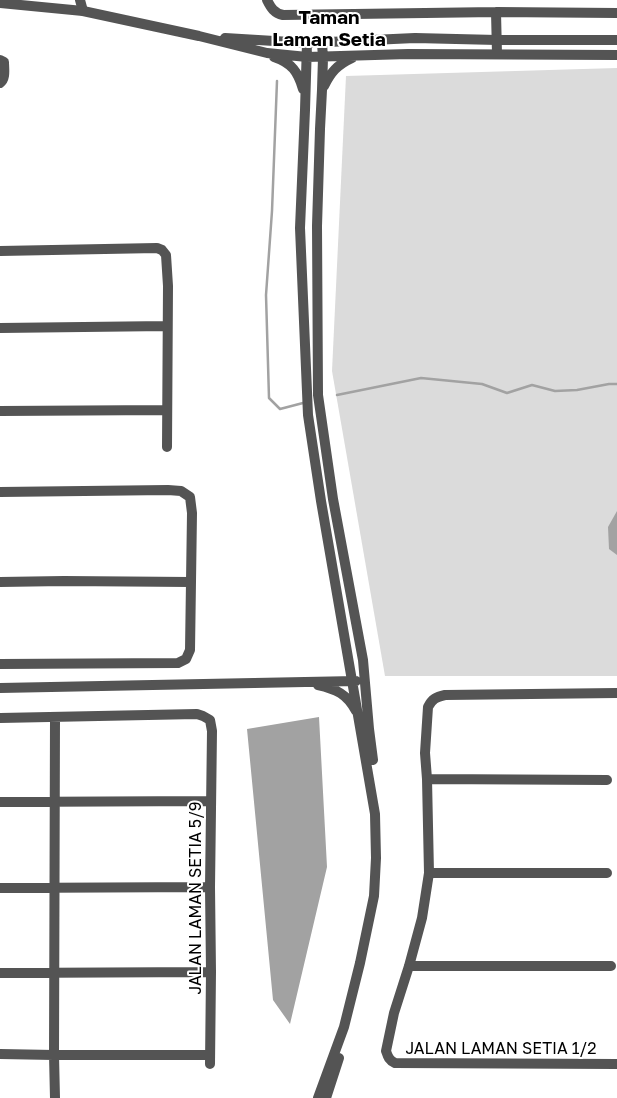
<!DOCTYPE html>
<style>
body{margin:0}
canvas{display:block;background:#fff}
</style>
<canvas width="617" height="1098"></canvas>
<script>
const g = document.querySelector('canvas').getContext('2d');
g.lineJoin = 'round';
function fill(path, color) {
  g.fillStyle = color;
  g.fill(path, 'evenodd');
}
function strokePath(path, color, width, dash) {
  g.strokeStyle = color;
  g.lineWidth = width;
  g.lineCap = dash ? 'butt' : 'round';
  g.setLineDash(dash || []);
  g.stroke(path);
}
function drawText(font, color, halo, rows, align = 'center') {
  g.font = font + ' "Golos Text",sans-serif';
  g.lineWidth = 4;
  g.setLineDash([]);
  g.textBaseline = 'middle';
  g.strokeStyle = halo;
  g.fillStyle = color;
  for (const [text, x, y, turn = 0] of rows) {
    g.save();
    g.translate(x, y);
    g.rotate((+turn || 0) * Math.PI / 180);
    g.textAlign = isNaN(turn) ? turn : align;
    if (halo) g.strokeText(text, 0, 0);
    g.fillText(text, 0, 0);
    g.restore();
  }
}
fill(new Path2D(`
 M617,68V676H385L332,371L346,76Z`), '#dbdbdb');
fill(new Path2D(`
 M617,511V555L609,549L608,527Z
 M319,717L327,867L290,1024L273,1000L247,729Z`), '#a2a2a2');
strokePath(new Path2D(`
 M277,81L272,211L266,295L269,398L280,409L303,403
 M337,395L421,378L482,384L507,393L532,385L555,391L577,390L609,384H617`), '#a2a2a2', 2.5);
strokePath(new Path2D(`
 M80,0L83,11
 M267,0C271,8 274,13 283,15L496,12L617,13
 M496,12L497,54
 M0,60L4,62C4,69 6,79 0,83
 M0,251L157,248L162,250L166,255L168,286L167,447
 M0,328L167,326
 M0,411L167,410
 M0,492L168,490L181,491L190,497L192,513L190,650L186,659L178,663L0,664
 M0,582L64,581L190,582
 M617,693L445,695C436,697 432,699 428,707L425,753L427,779L429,873L422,918L409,966L394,1013L386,1051C388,1057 389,1060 395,1063L617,1064
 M0,718L197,714L203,716L210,720L212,731L210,887L211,972L210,1064
 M55,718L54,1055L55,1098
 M427,779L607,780
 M0,802L211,801
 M429,873H607
 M0,888L210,887
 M409,966H611
 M0,973L211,972
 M0,1054L54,1055H210`), '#545454', 10);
strokePath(new Path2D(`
 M0,3L83,11L199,36L267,53L307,57L408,54L617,55
 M225,38L307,43L415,38L497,40H617
 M307,43L305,110L300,228L308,415L321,501L375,814L376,858L374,896L360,963L344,1027L318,1098
 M322,43L323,58L322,90L320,129L317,226L318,395L333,499L363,660L369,729L373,760
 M274,57C292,63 298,72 303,89
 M324,86C331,72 337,65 352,58
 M318,685C336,689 347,694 356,711
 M0,688L356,681
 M326,1098L339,1058`), '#545454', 10);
drawText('16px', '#000', '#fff', [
 ["JALAN LAMAN SETIA 5/9",196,898,-90],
 ["JALAN LAMAN SETIA 1/2",501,1049]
]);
drawText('bold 19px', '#000', '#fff', [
 ["Taman",329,18],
 ["Laman Setia",329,40]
]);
</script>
